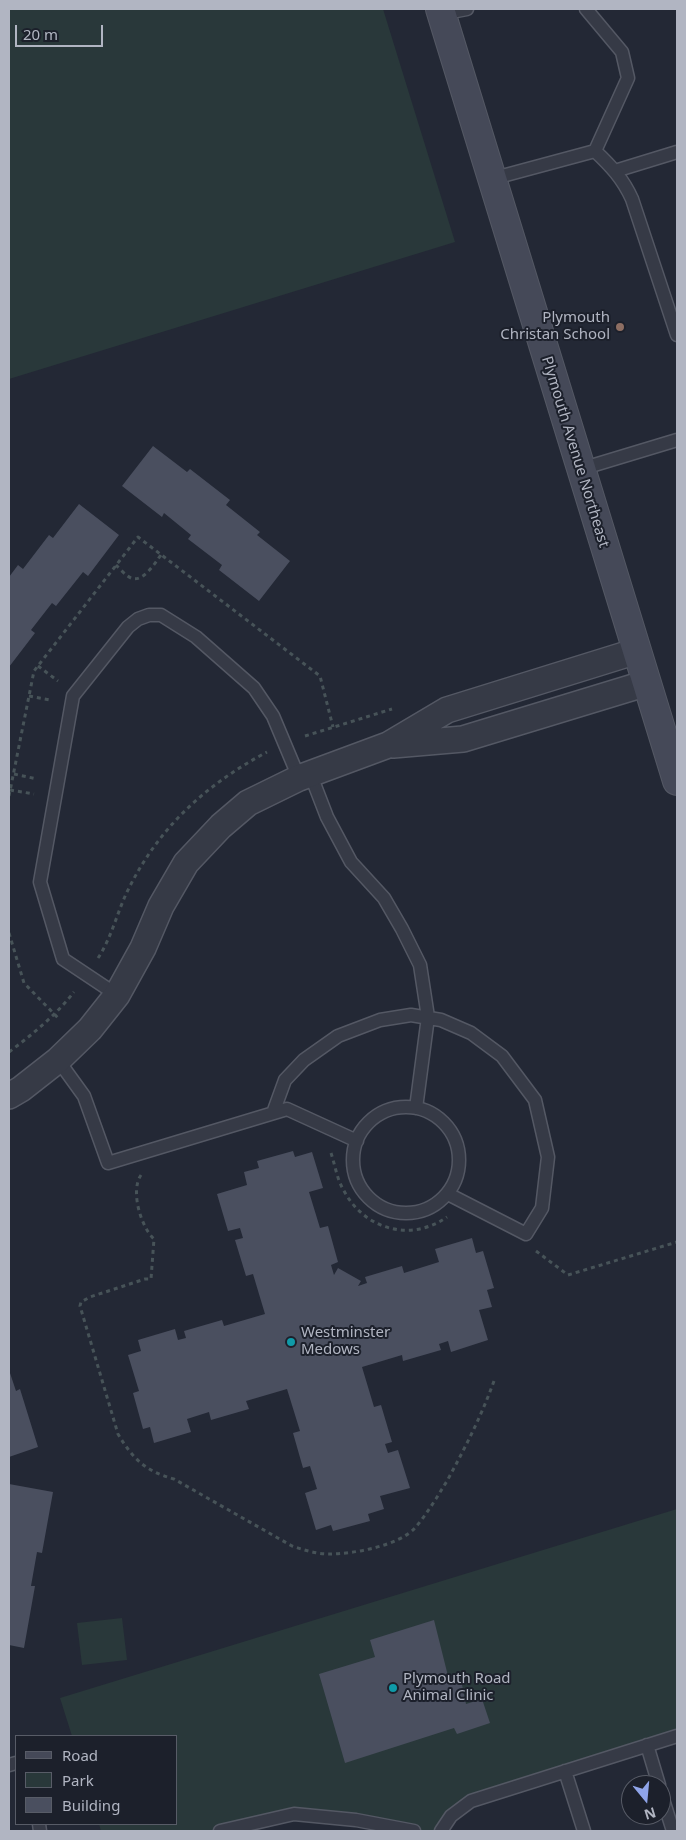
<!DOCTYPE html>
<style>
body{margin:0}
#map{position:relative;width:686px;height:1840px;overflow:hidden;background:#232835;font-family:"Noto Sans",sans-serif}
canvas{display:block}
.frame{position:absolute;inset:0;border:10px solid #b1b5c2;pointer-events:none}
.legend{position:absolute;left:15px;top:1735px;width:162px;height:90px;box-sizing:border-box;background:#1c202b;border:1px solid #585c67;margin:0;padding:6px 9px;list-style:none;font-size:15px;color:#b1b5c2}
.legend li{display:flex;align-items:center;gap:10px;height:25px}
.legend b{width:25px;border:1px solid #585c67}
.north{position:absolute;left:621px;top:1775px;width:50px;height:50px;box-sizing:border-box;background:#1c202b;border:1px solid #585c67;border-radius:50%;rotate:163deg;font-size:14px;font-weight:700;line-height:20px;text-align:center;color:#b1b5c2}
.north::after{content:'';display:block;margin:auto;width:18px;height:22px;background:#8fa4e9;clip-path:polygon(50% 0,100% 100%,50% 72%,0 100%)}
.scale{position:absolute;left:15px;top:25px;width:88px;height:22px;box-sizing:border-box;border:2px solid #b1b5c2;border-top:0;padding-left:6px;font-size:15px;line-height:18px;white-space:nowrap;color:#b1b5c2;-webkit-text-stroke:4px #1c202b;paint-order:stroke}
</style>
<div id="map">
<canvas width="686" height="1840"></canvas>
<div class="frame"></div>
<ul class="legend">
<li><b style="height:6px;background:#454958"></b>Road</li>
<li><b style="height:14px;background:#29383a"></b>Park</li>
<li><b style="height:14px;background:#4a4f5f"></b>Building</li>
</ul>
<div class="north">N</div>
<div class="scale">20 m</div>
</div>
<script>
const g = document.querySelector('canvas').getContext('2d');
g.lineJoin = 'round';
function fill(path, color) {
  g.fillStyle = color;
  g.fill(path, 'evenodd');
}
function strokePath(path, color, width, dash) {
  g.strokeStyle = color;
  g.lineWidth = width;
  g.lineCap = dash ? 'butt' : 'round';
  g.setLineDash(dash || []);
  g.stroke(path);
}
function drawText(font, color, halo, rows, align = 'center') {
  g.font = font + ' "Noto Sans",sans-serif';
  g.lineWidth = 4;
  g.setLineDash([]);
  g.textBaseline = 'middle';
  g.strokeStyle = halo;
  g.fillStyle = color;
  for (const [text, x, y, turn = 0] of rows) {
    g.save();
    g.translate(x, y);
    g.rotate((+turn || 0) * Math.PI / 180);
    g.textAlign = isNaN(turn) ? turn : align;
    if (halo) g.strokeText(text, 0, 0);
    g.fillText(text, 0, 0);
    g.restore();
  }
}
fill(new Path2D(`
 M9,9H383L455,242L9,379Z
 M677,1509V1736L471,1801L441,1831H414L294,1814L220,1831H101L99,1824H176V1736H72L60,1698Z
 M122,1618L127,1660L82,1665L77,1623Z`), '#29383a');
fill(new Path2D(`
 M153,446L187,472L190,469L230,500L226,505L260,532L257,535L290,561L259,601L219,570L222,565L188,539L191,535L164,513L162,517L122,486Z
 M79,504L119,535L88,576L83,572L56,606L52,603L31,630L35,633L9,667V577L18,565L23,569L49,535L53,538Z
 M293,1151L295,1157L312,1152L323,1188L309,1192L320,1228L328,1226L338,1262L331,1265L334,1275L338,1268L361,1281L358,1286L367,1283L365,1277L402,1266L404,1273L439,1262L435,1249L472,1238L476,1253L483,1251L494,1288L487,1290L492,1307L479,1310L488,1340L451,1352L448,1341L439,1344L441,1350L403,1361L402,1355L362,1367L374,1407L381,1405L392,1442L385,1444L388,1453L398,1450L410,1488L380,1496L384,1509L368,1514L370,1521L333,1531L331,1525L316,1530L305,1493L317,1489L310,1466L303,1468L293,1433L300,1431L287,1389L246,1401L249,1409L211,1420L209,1412L187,1419L191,1432L154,1443L150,1427L143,1429L133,1393L139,1391L128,1355L141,1351L138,1340L175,1329L178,1340L186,1338L184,1331L222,1320L224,1326L265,1314L253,1274L246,1276L235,1240L243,1238L240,1228L228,1231L217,1194L247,1185L244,1172L259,1168L257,1161Z
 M9,1370L16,1391L20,1389L38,1447L9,1457Z
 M9,1484L53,1492L42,1553L37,1552L31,1586H35L24,1648L9,1645Z
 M434,1620L448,1676L460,1675L466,1704L482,1699L490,1723L457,1734L454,1728L345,1763L319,1674L375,1657L370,1640Z`), '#4a4f5f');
const lane = new Path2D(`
 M441,14L467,9
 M595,151C611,166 623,179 632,199L677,335
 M615,171L677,152
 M491,179L595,151L628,78L622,52L586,9
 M581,469L677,440
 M310,773L327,817L351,862L384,898L402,929L420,965L428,1017L416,1108
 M117,995L63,959L40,882L73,696L128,627L138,619L149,615H161L196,637L254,688L273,716L299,778
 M58,1060L84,1096L108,1163L287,1109L357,1141
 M353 1160a53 53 0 1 1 106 0a53 53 0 1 1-106 0Z
 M273,1113L285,1080L304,1060L338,1036L380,1020L411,1015L441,1020L471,1033L502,1056L535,1100L548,1157L542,1208L526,1234L448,1194
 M647,1745L659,1785
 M9,1765L16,1763
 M565,1771L584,1831
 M661,1793L673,1831
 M39,1824L40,1831
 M220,1831L294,1814L356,1820L414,1831
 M441,1831L451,1816L471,1801L677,1736`);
const street = new Path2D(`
 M393,745L463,739L647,683
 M9,1096L21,1089L58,1060L90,1029L117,995L143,948L161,906L186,863L221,826L248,803L299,778L388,745L447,710L637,651`);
const secondary = new Path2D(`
 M440,9L677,781`);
strokePath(lane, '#545864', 15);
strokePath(street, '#545864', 28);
strokePath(secondary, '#545864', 30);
strokePath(new Path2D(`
 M116,565C120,569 126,576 131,578C143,583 155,563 161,555
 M38,666L58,681
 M29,696L50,700
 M305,736L392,709
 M14,774L37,779
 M10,790L34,794
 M9,796L34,671L138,537L320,676L333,727
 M9,933L24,983L60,1020
 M98,958C111,939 117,913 127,892C158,828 205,785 267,752
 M9,1052C33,1034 56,1015 74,992
 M331,1153C335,1165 337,1179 343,1189C363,1229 410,1243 447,1217
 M141,1175C130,1191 141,1227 154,1239L151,1279H145L90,1297L81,1302L80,1306L118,1434C133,1459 145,1471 174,1479L292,1546C304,1550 316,1554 329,1554C353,1554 398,1546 415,1528C427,1514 437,1497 447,1481C465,1448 481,1417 494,1381
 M536,1251L568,1275L677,1242`), '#475358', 3, [4, 4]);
strokePath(lane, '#363a46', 12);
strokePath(street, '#363a46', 25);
strokePath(secondary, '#454958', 28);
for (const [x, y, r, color] of [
 [620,327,5,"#8d6e63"],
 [291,1342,5,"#0f9aa8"],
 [393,1688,5,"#0f9aa8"]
]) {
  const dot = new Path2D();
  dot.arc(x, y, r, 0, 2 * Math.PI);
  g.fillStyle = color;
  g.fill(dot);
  strokePath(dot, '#1c202b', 2);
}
drawText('15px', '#b1b5c2', '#1c202b', [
 ["Plymouth",610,318,"right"],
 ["Christan School",610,335,"right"],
 ["Westminster",301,1333],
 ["Medows",301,1350],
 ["Plymouth Road",403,1679],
 ["Animal Clinic",403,1696]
], 'left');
drawText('15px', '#b1b5c2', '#1c202b', [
 ["Plymouth Avenue Northeast",575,452,73]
]);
</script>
